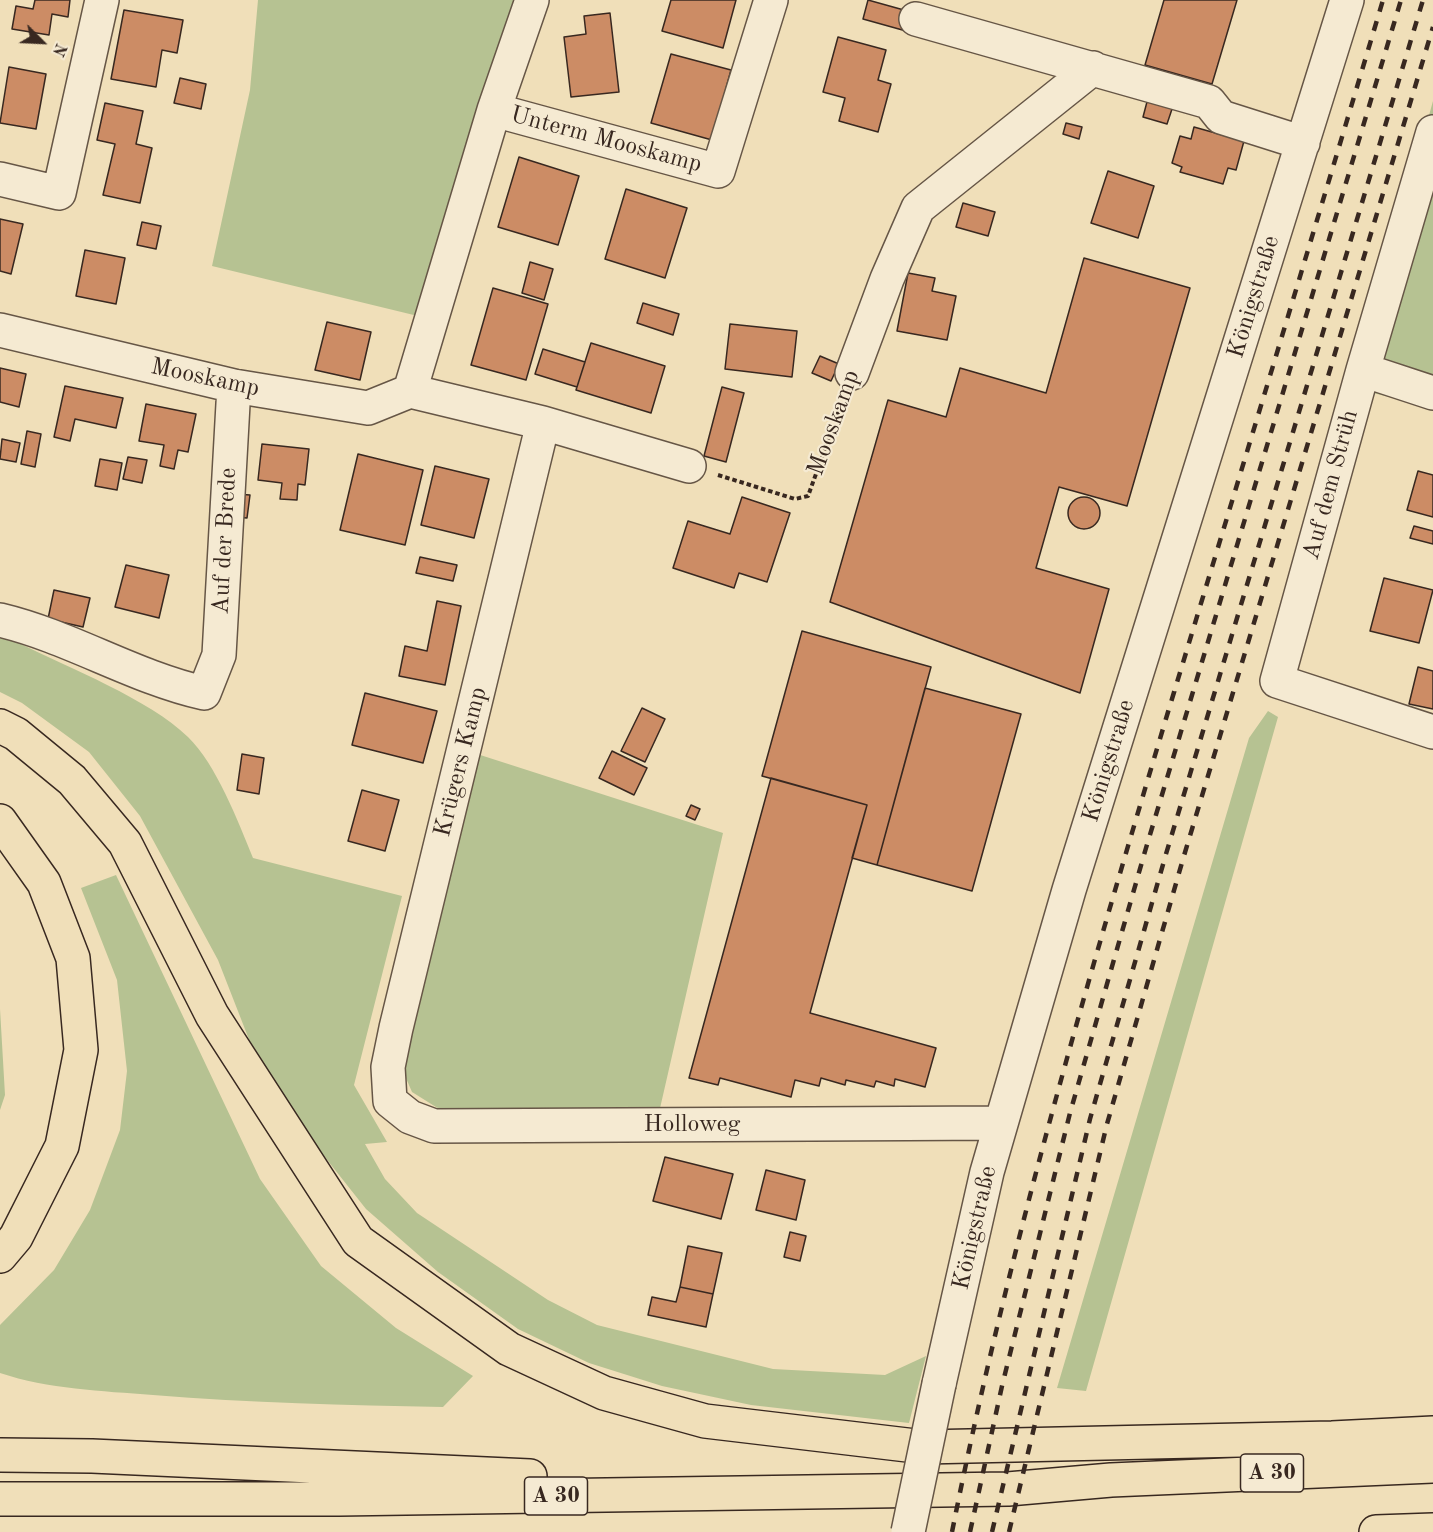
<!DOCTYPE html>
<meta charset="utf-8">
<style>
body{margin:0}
#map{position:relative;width:1433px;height:1532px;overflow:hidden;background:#f0dfb9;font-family:"Old Standard TT",serif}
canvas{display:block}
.north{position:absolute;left:12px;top:12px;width:60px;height:60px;-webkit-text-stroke:4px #f5ead2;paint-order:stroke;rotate:114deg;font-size:16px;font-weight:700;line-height:24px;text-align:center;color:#382820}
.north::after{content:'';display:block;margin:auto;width:21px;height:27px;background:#382820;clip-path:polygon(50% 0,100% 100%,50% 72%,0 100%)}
</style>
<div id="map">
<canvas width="1433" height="1532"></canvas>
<div class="north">N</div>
</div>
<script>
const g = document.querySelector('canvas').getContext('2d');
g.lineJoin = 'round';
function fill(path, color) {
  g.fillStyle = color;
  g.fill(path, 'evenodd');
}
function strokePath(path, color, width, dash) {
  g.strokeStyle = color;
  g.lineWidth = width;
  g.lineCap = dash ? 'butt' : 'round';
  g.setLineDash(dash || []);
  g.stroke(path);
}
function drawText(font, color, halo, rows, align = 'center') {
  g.font = font + ' "Old Standard TT",serif';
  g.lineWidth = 4.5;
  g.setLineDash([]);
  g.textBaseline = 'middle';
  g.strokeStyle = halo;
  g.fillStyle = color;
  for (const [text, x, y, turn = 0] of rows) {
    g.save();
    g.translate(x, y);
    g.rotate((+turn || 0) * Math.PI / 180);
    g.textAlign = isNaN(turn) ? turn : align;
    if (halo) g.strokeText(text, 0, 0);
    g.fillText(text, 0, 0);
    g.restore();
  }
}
fill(new Path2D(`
 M258,0H524L422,317L212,266L250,90Z
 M1433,101V408L1353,388Z
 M0,637L19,643C69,668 149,699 188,737C216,764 238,821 253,858L402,896L354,1085L387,1142L365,1144L385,1179L417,1213L548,1300L597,1325L773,1369L885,1375L926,1356L909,1423L751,1405L662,1386L589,1363L518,1329L438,1272L366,1209L309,1137L250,1042L218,960L140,816L89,752L22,703L0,692Z
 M1268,711L1278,717L1086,1391L1057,1388L1249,738Z
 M474,753L723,833L658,1117L444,1112L412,1092L399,1062Z
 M116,875L260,1179L321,1266L396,1328L473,1376L443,1407C346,1405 250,1403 153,1395C102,1391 48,1389 0,1373V1325L54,1270L90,1210L120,1130L127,1071L117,980L81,888Z
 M0,1009L5,1095L0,1110Z`), '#b6c292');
const building = new Path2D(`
 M35,0H70L68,17L52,14L49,35L12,29L16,6L33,9Z
 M671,0H736L723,48L662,31Z
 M868,0L911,12L906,31L863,19Z
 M1164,0H1237L1212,84L1145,65Z
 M124,10L183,20L177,53L162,50L156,87L111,79Z
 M610,13L619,92L571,97L564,37L586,34L584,16Z
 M838,37L886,50L878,80L891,84L878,132L839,121L845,98L823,92Z
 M671,54L731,70L712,140L651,123Z
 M9,67L46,74L36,129L0,123Z
 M180,78L206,84L201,109L174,103Z
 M1148,98L1173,106L1167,124L1143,117Z
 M105,103L143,111L136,144L152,148L140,203L103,195L115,144L97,140Z
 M1066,123L1082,127L1079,139L1063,134Z
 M1194,127L1244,141L1236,170L1228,168L1223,184L1180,172L1182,167L1172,163L1180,136L1191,139Z
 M519,157L579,176L558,245L498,227Z
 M1108,171L1154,186L1138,238L1091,223Z
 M626,189L687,208L665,278L605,259Z
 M963,203L995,212L988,236L956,227Z
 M0,219L23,224L11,274L0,271Z
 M142,222L161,226L156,249L137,245Z
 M85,250L125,258L116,304L76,296Z
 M1084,258L1190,288L1127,506L1059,487L1036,568L1109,589L1080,693L830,602L888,400L946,417L960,368L1046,393Z
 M530,262L553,269L544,300L522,293Z
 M908,273L935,278L932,291L956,296L947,340L897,331Z
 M493,288L548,304L526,380L471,365Z
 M643,303L679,314L673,335L637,323Z
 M327,322L371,332L360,380L315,370Z
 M730,324L797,331L792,377L725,369Z
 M591,343L665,366L651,413L576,390Z
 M543,349L585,362L577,387L535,374Z
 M820,356L839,364L831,381L812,373Z
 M0,368L26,374L19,407L0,402Z
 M65,386L123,398L116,428L75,419L70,441L54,437Z
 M722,387L744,393L726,462L704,456Z
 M146,404L196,414L188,452L178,450L174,469L160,466L164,445L139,441Z
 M27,431L41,434L35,467L21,464Z
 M2,439L20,443L16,462L0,459Z
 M262,444L309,449L305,485L298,484L297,500L280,499L282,483L258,480Z
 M358,454L423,470L405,545L340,530Z
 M128,457L147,460L142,483L123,479Z
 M100,459L122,463L117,490L95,486Z
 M435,466L489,479L474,538L421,525Z
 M1418,471L1433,475V517L1407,510Z
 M237,494L250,495L247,518L235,517Z
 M742,497L790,513L767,582L739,573L734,588L673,568L688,521L730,534Z
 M1068 513a16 16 0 1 1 32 0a16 16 0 1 1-32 0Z
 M1414,526L1433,531V544L1410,538Z
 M420,557L457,565L453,581L416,573Z
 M126,565L169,575L159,618L115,607Z
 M1384,578L1433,590L1419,643L1370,631Z
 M54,590L90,598L83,627L48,619Z
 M437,601L461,606L445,685L399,676L405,646L427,651Z
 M802,631L931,667L877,865L852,858L867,805L762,776Z
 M1418,667L1433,671V709L1409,704Z
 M925,688L1021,714L972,891L877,865Z
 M365,693L437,711L423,763L352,745Z
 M642,708L665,719L645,762L621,751Z
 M612,751L647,768L634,795L599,778Z
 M242,754L264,758L259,794L237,790Z
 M771,778L867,805L810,1013L936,1048L925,1087L895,1079L894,1086L876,1081L874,1087L846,1080L845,1085L821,1078L819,1086L795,1080L791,1097L720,1078L718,1085L689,1078Z
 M362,790L399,800L385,851L348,841Z
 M691,805L700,809L695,820L686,816Z
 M665,1157L733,1174L721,1219L653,1201Z
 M766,1170L805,1180L796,1220L756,1210Z
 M790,1232L806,1236L800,1261L784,1257Z
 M688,1246L722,1253L713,1294L680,1287Z
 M680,1287L713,1294L706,1327L648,1315L652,1297L676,1302Z`);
fill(building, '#cc8c65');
strokePath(building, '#382820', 1.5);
const minor = new Path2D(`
 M916,19L1209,102L1221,117L1303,143
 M494,110L718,171L771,0
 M1433,132L1363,370L1277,681L1433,732
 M0,179L59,193L102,0
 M0,330L234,386L368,408L410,391L494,110L532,0
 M1363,370L1433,393
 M852,373L887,279L918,208L1093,68
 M410,391L543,423L689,466
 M543,423L396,1028L388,1067L390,1101L410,1117L434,1126L1000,1123
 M0,620C71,637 133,677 204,693L219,655L234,386
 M939,1384L987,1172L1069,890L1347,0`);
const highway = new Path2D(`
 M0,726L16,734L72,780L125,843L212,1015L358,1241L509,1349L604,1393L705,1421L924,1447L1332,1438L1433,1433
 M0,821L44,883L73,958L81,1050L62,1146L16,1237L0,1256
 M0,1455L92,1456L530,1476
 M0,1499H339L1008,1489L1111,1480L1433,1466
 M1376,1532L1433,1530`);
strokePath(minor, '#665646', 36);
strokePath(highway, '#382820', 36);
strokePath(new Path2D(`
 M718,475L795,499L808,496L842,402`), '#382820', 4, [4.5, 3]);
strokePath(minor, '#f5ead2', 33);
strokePath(highway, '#f0dfb9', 33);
strokePath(new Path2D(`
 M952,1532C1007,1255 1087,982 1168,712C1240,475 1312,238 1383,0
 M970,1532L1002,1386L1070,1113L1146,848L1401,0
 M992,1532L1090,1119L1166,854L1423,0
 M1009,1532L1107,1124L1183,859L1433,27`), '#382820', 4.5, [10, 10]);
const minorBridge = new Path2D(`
 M908,1532L939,1384`);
strokePath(minorBridge, '#665646', 36, []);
strokePath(minorBridge, '#f5ead2', 33);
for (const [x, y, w] of [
 [1272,1473,63],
 [556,1496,63]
]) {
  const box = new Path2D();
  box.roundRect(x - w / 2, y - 19, w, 38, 4.5);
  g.fillStyle = '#f5ead2';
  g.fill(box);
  strokePath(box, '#382820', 1.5);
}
drawText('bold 22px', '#382820', null, [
 ["A 30",1272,1473],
 ["A 30",556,1496]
]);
drawText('24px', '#382820', '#f5ead2', [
 ["Unterm Mooskamp",606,140,15],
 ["Königstraße",1254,297,-73],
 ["Mooskamp",205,378,12],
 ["Mooskamp",834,423,-70],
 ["Auf dem Strüh",1331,485,-75],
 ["Auf der Brede",225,541,-87],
 ["Königstraße",1109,761,-73],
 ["Krügers Kamp",461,762,-76],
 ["Holloweg",692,1125],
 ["Königstraße",975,1228,-77]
]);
</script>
